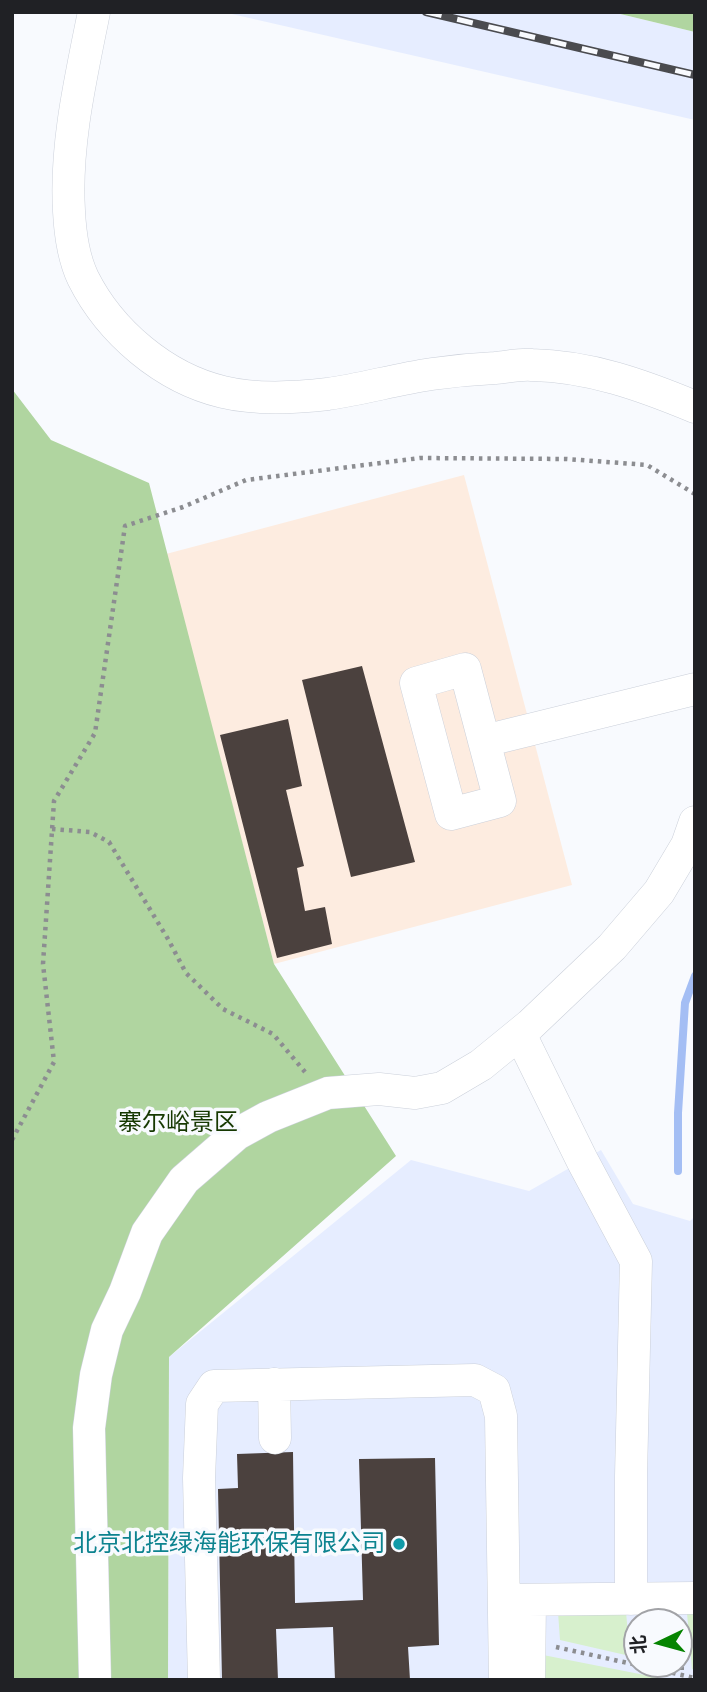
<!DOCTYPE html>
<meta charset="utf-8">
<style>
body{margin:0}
#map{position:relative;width:707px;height:1692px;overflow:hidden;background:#f8fafe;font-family:Rubik,"Noto Sans SC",sans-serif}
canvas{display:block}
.frame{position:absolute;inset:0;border:14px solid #202125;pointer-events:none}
.north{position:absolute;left:623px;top:1608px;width:70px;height:70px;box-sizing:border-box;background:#f8fafe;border:2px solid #a2a3a7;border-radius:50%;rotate:265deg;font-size:19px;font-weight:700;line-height:28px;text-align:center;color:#202125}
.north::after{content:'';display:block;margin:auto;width:24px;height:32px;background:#068401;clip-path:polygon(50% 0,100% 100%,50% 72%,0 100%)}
</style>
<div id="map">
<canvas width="707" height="1692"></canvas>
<div class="frame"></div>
<div class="north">北</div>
</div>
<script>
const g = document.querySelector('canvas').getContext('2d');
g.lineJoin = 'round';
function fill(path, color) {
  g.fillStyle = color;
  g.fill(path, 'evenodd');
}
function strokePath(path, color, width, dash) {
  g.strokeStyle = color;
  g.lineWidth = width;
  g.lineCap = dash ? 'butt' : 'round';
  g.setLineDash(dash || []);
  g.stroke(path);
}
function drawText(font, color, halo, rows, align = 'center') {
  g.font = font + ' Rubik,"Noto Sans SC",sans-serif';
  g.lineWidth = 7;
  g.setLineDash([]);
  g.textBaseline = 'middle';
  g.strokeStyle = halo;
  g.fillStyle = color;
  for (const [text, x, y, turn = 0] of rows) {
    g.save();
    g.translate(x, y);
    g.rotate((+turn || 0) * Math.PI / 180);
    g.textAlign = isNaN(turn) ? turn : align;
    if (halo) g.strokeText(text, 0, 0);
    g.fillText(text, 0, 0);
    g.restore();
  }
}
fill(new Path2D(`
 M464,475L572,885L274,964L166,554Z`), '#fdece0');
fill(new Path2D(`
 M223,12H612L695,32V120Z
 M601,1150L633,1204L690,1221L695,1216V1680H168L169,1357L411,1160L529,1191ZM637,1622H679V1664H637Z`), '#e6edff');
fill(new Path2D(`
 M558,1612H626L630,1656L560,1640Z
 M674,1612L675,1622H642V1614Z
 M687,1613H695V1670L692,1669Z
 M538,1654L670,1680H540Z`), '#d7f0cd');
fill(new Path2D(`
 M612,12H695V32Z
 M12,389L51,440L149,483L274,964L396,1156L169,1357L168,1680H12Z`), '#b0d5a0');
strokePath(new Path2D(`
 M678,1171V1113L685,1003L695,976`), '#a4bef4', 8);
fill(new Path2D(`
 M362,666L415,862L351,877L302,680Z
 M288,719L302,786L286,790L304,866L297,868L305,911L325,907L332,944L277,958L220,735Z
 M293,1452L295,1603L363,1600L359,1459L435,1458L439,1645L408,1647L410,1680H335L333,1627L276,1629L278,1680H222L218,1489L238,1488L237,1454Z`), '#4b413e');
const street = new Path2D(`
 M94,12C81,77 65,145 69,211C70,232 74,259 83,278C110,332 164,378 223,392C256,400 294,398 328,394C363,389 397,379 432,374C453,371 474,369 495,368C507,367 520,364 532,365C589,366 642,385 695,407
 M465,669L500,801L451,814L416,683Z
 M484,741L695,689
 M520,1034L582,1160L636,1261L631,1476V1599
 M274,1384L275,1438
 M504,1600L695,1598
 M95,1680L89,1428L96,1375L107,1330L125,1292L147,1233L184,1180L237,1134L268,1117L328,1093L379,1089L415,1093L442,1088L481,1065L530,1025L612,947L659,892L687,845L695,822
 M204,1680L199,1478L202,1404L214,1386L475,1380L494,1390L501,1416L505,1680
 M529,1680L530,1600`);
strokePath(street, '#cbd0da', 33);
strokePath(new Path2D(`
 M52,829L90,832L109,842L168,939L186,973L223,1009L273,1034L305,1072
 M12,1140L54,1062L43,964L54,801L95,733L125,526L183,507L246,480L420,458L567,459L647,465L695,494
 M680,1624L682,1675
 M633,1628L636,1665
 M556,1647L695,1678`), '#8c8d91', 4.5, [3.5, 5]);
strokePath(street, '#fff', 32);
const rail = new Path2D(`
 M426,12L695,75`);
strokePath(rail, '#4a4b4f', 8);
strokePath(rail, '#f8fafe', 5, [16]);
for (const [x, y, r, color] of [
 [399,1544,7,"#0f9aa8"]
]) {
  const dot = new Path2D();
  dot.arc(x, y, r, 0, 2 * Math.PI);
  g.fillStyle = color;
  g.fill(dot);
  strokePath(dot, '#f8fafe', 2.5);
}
drawText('24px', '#163801', '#f8fafe', [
 ["寨尔峪景区",178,1123]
]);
drawText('24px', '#0d838f', '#f8fafe', [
 ["北京北控绿海能环保有限公司",385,1544]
], 'right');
</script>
